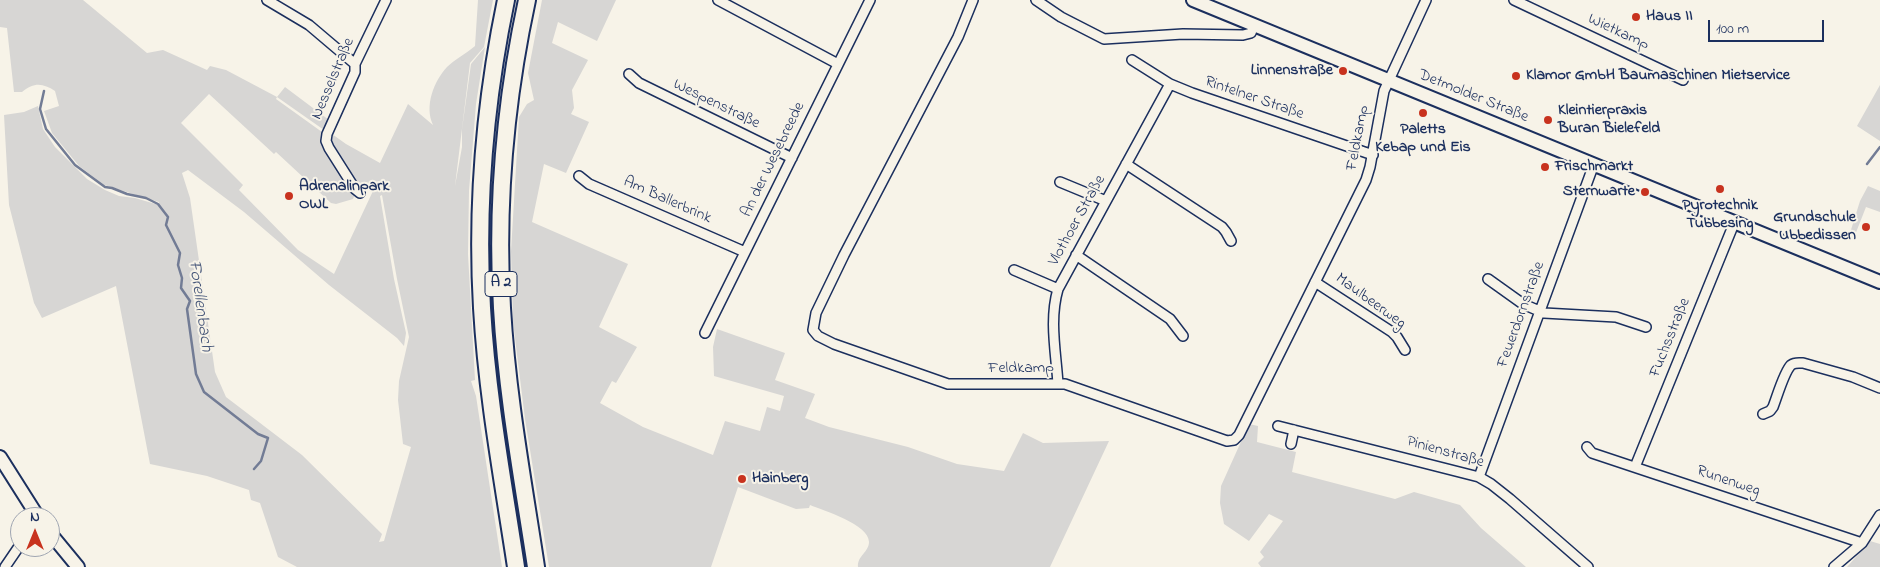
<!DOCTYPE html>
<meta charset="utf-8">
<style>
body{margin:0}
#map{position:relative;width:1880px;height:567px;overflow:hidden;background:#f7f3e8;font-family:"Indie Flower",sans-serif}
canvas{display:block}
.north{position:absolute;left:10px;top:507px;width:50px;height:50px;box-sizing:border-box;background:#f7f3e8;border:1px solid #9fa5b1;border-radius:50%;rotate:0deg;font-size:14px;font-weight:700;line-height:20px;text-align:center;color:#1b2f5e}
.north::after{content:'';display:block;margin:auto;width:18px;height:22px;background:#c8321e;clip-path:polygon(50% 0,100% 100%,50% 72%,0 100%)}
.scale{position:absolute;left:1708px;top:20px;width:116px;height:22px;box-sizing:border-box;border:2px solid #1b2f5e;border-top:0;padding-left:6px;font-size:15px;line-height:18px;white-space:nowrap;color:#1b2f5e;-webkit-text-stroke:4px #f7f3e8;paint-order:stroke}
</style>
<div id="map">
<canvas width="1880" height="567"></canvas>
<div class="north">N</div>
<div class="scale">100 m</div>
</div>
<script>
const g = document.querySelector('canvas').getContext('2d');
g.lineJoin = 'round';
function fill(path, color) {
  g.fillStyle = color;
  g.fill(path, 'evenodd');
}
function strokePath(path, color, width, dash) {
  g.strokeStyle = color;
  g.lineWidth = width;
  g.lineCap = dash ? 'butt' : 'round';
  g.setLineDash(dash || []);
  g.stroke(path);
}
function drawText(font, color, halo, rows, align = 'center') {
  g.font = font + ' "Indie Flower",sans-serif';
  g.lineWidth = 4;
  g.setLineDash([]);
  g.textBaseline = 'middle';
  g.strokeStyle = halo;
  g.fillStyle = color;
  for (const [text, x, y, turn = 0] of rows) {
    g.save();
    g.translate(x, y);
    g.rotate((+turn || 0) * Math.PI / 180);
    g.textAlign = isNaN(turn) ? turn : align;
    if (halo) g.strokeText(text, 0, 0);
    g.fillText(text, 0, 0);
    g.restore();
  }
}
fill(new Path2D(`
 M0,0H83L147,53L163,50L207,70L210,66L226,70L277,97L285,87L329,120L324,130L277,97L276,99L322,132L325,149L355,194L353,199L336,204L331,203L276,152L274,154L209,94L181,123L243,185L239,190L298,250L334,274L373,191L371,189L359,188L329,141L332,134L346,144L380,163L408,104L433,125C424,106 434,81 447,67C455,59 466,54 475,46L478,0H493L484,47L470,63L455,186L462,147V129L471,64L485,47L476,104L469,191L468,254L475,380L471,381L476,396L502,567H297L278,557L260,503L251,500L249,490L207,476L150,464L116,286L42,318L34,303L9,205L4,115L24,112L38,106L43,129L55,147L87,179L105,190L119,196L135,198L159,205V202L104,185L79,166L52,133L44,111L59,106L55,91C43,83 34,82 22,92H14L7,28L0,27ZM188,170L244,212L329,285L397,338L404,346L406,333L394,279L380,196L382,195L397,279L409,337L399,381L398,400L403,444L411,447L384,541L379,542L382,534L302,455L226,397L215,372L190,198L182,173Z
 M542,0H616L597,41L558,22L552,43L588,60L572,90L574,108L571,114L589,122L566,173L544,164L532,222L628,264L599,327L637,347L616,383L612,381L600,403L643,427L713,455L725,421L760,431L767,407L780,411L784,396L714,376L713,347L717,329L785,353L775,380L815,394L805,418L829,427L908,447L957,464L1004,471L1023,433L1043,443L1109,441L1050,567H858C857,556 869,552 869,542C869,524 824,511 810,505L809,508L796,509L738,487L711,567H549L525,419L513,322L511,251L519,117L527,104L534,100L528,73Z
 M1880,85V141L1857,126Z
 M1868,186L1880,191V212L1866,207L1855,235L1850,233L1860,201Z
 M1249,424L1258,426L1257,442L1296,452L1292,472L1395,499L1414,492L1460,505L1481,528L1526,567H1261L1258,563L1264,557L1260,552L1283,521L1269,514L1249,541L1224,524L1220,503L1221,486Z
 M1870,541L1880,544V567H1847Z`), '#d7d6d4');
strokePath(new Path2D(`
 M44,91L40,109L46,129L75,165L105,187L112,188L127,194L146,198L158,204L168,217L166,225L180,253L178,265L182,278L181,288L190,301L187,309L196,374L204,392L258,434L268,438L261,461L254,469
 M1867,164L1880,147`), '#727c95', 2.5);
const street = new Path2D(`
 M267,0L309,25L355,64
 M718,0L838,64
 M973,0L958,37L844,255L816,313L813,330L818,336L834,344L948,384H1065L1227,441L1234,440L1239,435L1366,180L1370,167L1384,91L1426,0
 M1036,0L1061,17L1104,39L1183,34L1243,35L1251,33L1254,25
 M1514,0L1683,80
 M1132,60L1170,84L1192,93L1373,155
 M629,74L639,83L792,158
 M1126,164L1222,227L1226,232L1231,241
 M579,176L589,184L745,252
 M1060,182L1106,201
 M360,193L355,189L329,148L326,141L327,134L355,72V64L386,0
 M1076,255L1170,319L1183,336
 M1014,270L1058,289
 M1488,279L1523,304L1544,313L1616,317L1646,327
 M1315,282L1392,332L1397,337L1405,350
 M705,333L870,0
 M1058,384C1056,352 1049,320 1058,289L1170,84
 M1763,414L1770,411L1773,407C1777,397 1784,372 1791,365C1795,362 1799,363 1803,363L1853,377L1880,388
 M1278,426L1479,477L1491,484L1510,499L1588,567
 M1291,444L1294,430
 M1587,447L1592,453L1862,543
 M1635,467L1735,221
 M1479,477L1594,164
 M5,567L20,545
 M1834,567L1862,543L1880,515`);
const secondary = new Path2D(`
 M1193,0L1880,282
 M0,457L38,517
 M50,533L78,567`);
const highway = new Path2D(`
 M506,0C485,101 476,205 482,308C487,395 503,481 516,567
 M527,0C505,102 496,205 502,308C507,395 523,481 536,567`);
strokePath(street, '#1b2f5e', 12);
strokePath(secondary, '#1b2f5e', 16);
strokePath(highway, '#1b2f5e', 20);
strokePath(street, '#f7f3e8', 9);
strokePath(secondary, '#f7f3e8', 12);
strokePath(highway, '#f7f3e8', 16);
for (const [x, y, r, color] of [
 [1636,17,5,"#c8321e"],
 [1343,71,5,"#c8321e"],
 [1516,76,5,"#c8321e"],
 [1423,113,5,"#c8321e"],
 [1548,120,5,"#c8321e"],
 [1545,167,5,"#c8321e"],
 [1720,189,5,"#c8321e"],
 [1645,192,5,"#c8321e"],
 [289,196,5,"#c8321e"],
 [1866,227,5,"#c8321e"],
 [742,479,5,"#c8321e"]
]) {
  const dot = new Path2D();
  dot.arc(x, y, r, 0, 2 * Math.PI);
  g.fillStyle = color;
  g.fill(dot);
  strokePath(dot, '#f7f3e8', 2);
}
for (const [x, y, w] of [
 [501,284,32]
]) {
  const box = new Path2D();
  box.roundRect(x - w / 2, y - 12.5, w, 25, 4);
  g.fillStyle = '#f7f3e8';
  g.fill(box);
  strokePath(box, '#1b2f5e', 1);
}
drawText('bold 15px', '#1b2f5e', null, [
 ["A 2",501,284]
]);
drawText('bold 16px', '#1b2f5e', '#f7f3e8', [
 ["Haus II",1646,17],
 ["Linnenstraße",1333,71,"right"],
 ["Klamor GmbH Baumaschinen Mietservice",1526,76],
 ["Kleintierpraxis",1558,111],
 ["Buran Bielefeld",1558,129],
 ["Paletts",1423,130,"center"],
 ["Kebap und Eis",1423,148,"center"],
 ["Frischmarkt",1555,167],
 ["Adrenalinpark",299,187],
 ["OWL",299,205],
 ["Sternwarte",1635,192,"right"],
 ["Pyrotechnik",1720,206,"center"],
 ["Tubbesing",1720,224,"center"],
 ["Grundschule",1856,218,"right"],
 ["Ubbedissen",1856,236,"right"],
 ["Hainberg",752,479]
], 'left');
drawText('16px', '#1b2f5e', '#f7f3e8', [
 ["Wietkamp",1618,33,25],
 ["Nesselstraße",334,79,-67],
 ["Detmolder Straße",1473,97,22],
 ["Rintelner Straße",1254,99,19],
 ["Wespenstraße",716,105,26],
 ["Feldkamp",1359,138,-79],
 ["An der Wesebreede",774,160,-64],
 ["Am Ballerbrink",667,201,24],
 ["Vlothoer Straße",1078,221,-61],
 ["Maulbeerweg",1370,302,36],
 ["Feuerdornstraße",1522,315,-70],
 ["Fuchsstraße",1671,338,-68],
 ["Feldkamp",1021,369],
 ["Pinienstraße",1445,453,16],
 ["Runenweg",1728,482,19]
]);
drawText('italic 18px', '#465679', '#f7f3e8', [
 ["Forellenbach",199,306,82]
]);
</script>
